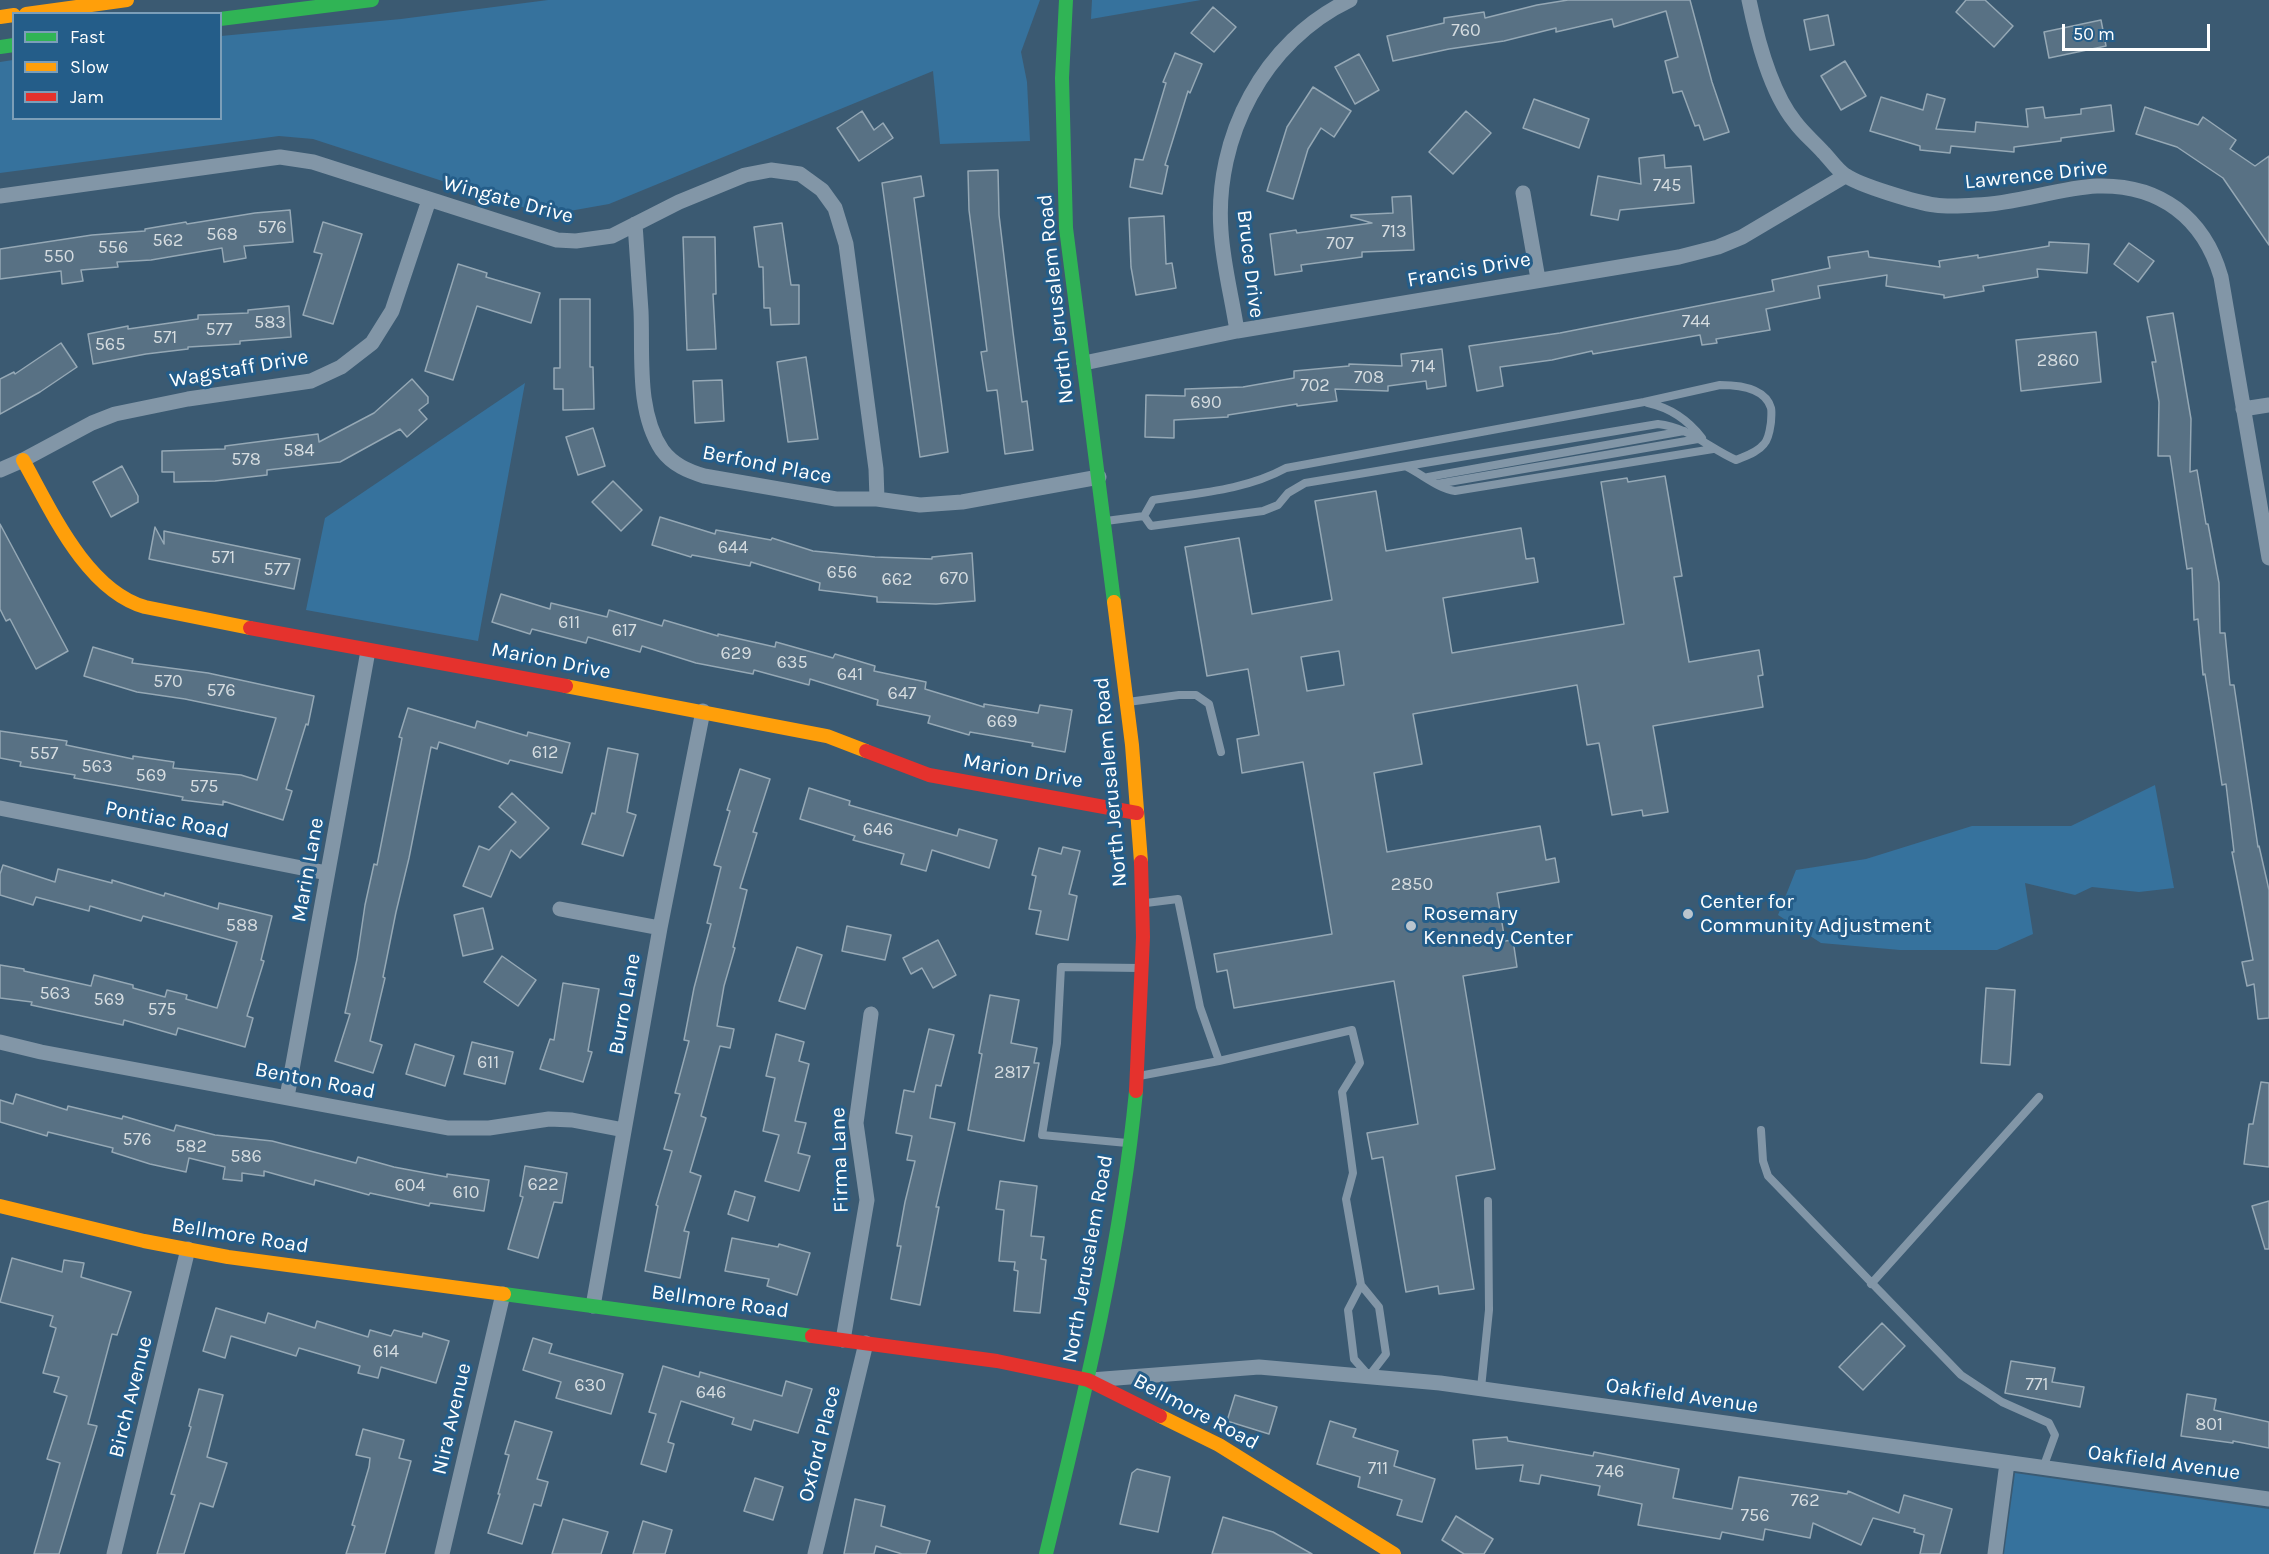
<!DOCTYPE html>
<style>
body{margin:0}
#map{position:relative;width:2269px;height:1554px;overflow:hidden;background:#3b5a72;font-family:Karla,sans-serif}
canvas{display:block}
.legend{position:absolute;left:12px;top:12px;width:210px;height:108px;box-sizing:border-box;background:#245d89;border:2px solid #7c9eb8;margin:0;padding:8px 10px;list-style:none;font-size:18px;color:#fff}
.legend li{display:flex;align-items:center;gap:12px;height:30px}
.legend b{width:30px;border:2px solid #7c9eb8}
.scale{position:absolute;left:2062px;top:24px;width:148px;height:27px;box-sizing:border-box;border:3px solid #fff;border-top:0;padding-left:8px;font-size:18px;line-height:21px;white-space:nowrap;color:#fff;-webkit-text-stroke:4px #245d89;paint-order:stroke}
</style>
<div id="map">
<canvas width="2269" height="1554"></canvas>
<ul class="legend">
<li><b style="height:8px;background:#30b455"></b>Fast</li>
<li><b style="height:8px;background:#ff9f0a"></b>Slow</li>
<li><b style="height:8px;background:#e5322d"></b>Jam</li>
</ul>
<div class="scale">50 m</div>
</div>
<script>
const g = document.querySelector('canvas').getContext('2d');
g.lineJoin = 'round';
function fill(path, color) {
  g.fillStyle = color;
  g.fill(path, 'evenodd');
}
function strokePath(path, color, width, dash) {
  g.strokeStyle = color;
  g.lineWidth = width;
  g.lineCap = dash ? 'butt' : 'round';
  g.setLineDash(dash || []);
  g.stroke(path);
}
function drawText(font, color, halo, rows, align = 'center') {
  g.font = font + ' Karla,sans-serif';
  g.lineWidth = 6;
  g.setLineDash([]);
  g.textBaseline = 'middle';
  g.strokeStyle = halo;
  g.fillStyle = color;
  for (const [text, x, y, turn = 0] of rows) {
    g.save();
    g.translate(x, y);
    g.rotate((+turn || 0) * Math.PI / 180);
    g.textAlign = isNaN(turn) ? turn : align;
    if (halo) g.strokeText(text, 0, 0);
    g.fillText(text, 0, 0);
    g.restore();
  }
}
fill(new Path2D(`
 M548,0H1040L1021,52L1027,82L1030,141L940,144L933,71L609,204L547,215L313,139L279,136L0,173V62L13,60L14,118H220L221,36L401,19Z
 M1092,0H1201L1091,19Z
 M525,383L478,641L306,610L325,518Z
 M2155,785L2174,888L2139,892L2092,887L2075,895L2025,883L2033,934L1997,950H1900L1821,943L1778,915L1796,870L1866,859L1972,826H2071Z
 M2015,1473L2269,1509V1554H2004Z`), '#36729d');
const building = new Path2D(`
 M1568,0H1690L1712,82L1729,132L1704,140L1699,125L1695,126L1682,91L1673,93L1665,61L1678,57L1666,11L1614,27L1612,19L1556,32V28L1504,41L1449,49L1393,61L1387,36L1444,23V18L1484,12L1485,18L1537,5Z
 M1966,0H1985L2013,26L1994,47L1956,12Z
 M1213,7L1236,27L1214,52L1191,33Z
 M1828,15L1834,45L1810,50L1804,20Z
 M2101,20L2106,46L2049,58L2044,32Z
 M1175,53L1202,64L1190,93L1188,91L1165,165L1168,166L1162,194L1130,187L1135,159L1143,160L1166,83L1163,82Z
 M1359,54L1379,90L1355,104L1335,67Z
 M1845,61L1866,96L1841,110L1821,76Z
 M1313,87L1351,111L1334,137L1321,128L1308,149L1293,199L1267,191L1287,127Z
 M1927,94L1945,99L1936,129L1975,132L1976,122L2028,127L2026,109L2043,107L2045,118L2081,114V109L2111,105L2114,131L2061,138V141L2014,147V152L1951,146L1950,153L1920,150V146L1870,131L1881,97L1923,110Z
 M1534,99L1589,119L1579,148L1523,128Z
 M2145,107L2198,125L2203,117L2236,140L2230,149L2255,166L2269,156V245L2223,178L2177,147L2136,134Z
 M862,111L874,130L883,123L893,138L859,161L837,128Z
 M1466,111L1491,133L1453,174L1429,152Z
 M1664,155L1665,168L1691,166L1694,203L1620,210L1618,220L1591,215L1598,176L1641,184L1639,158Z
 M998,170L999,215L1013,332L1022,402L1027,401L1033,450L1005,454L997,390L987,391L981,352L987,351L969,210L968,171Z
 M921,176L924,196L914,198L948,452L920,457L882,183Z
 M1411,196L1414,250L1362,252V257L1301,265L1302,271L1275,275L1270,234L1296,230L1297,233L1372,223L1351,217V215L1393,213L1392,197Z
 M290,210L293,242L244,246L246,258L224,262L222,248L151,260L117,262L118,267L81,270L83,281L62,284L61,271L0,279V249L92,235L145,231V229L186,222L187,224L255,213Z
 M1164,216L1166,264L1172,263L1176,288L1136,295L1131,267L1129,218Z
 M323,222L362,234L333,324L303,315L322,254L314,252Z
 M782,223L791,285H799V324L771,325L770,308H764L763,267H759L754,227Z
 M683,237H715L716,294H713L716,349L687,350Z
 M2049,242L2089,244L2087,273L2037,269L2038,277L1983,286L1984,291L1944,298V295L1886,286L1887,275L1818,286L1820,298L1766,309L1770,330L1716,339L1717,343L1702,345L1700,335L1593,354L1592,351L1552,360L1500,367L1503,386L1477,391L1469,346L1560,333L1774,291L1772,280L1830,268L1828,257L1868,251L1869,257L1940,267L1939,261L1978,255V258L2049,246Z
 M2129,243L2154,261L2138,282L2114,264Z
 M458,264L487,273L486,277L540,293L531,323L477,306L453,380L425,371Z
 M560,299H590V367H593L594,409L563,410V389H554V368H560Z
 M289,306L291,337L240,341V344L188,347V349L146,354L93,364L88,334L128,326V329L198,319V315L248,313V310Z
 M2173,313L2191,419L2190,472L2197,470L2206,524H2208L2219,583L2220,633H2225L2230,685H2234L2258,847L2259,846L2269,890V1018L2258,1019L2254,984L2247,986L2242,962L2253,960L2232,852H2234L2226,784L2222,785L2205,674L2203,675L2198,619L2194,620L2192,568L2187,569L2170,456H2158L2159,402L2152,362H2156L2147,317Z
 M2096,332L2101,382L2021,391L2016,340Z
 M61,343L77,367L40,392L0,414V379L14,372L15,374Z
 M1442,349L1446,386L1427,389L1426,381L1388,386V391L1335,389L1337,401L1297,406V404L1228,415V417L1174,420V438L1145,437L1146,395L1185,396V389L1243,387L1294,378V371L1349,366V364L1402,366L1401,354Z
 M806,357L818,439L788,442L777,362Z
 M412,379L428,397V403L419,410L427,419L407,437L400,429L340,462L267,470V475L215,481L174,482V472H162V451L225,449V446L318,434L319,442L374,413Z
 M722,380L724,421L695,423L693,381Z
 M593,428L605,466L578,475L566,437Z
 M122,466L138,496V502L111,517L93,482Z
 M1665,476L1682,576L1674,577L1689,662L1759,650L1763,675L1758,676L1763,707L1653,726L1668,812L1643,816L1642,810L1612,815L1599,743L1587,745L1577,685L1413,714L1422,764L1374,773L1387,852L1540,826L1546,860L1555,858L1559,882L1497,893L1505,941L1513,940L1517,967L1463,976L1495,1169L1456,1176L1474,1289L1439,1294L1438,1286L1406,1292L1383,1157L1372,1159L1367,1133L1418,1124L1394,981L1234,1008L1227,970L1217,972L1214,954L1332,934L1303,762L1242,773L1237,739L1259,735L1248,669L1207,676L1185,547L1239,538L1252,614L1332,600L1315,501L1376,491L1386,551L1521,528L1526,559L1534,558L1538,582L1443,598L1452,653L1624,624L1601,482L1627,478L1628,482ZM1339,651L1344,685L1307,691L1301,657Z
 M613,481L642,510L621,531L592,502Z
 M660,517L715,534L716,530L771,540L772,538L813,551L875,557L932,559V557L972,553L975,601L936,604L877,602V597L819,590L820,583L751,562L750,566L692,555L691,557L652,545Z
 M0,524L68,651L36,669L10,619L6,621L0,609Z
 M155,527L164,544V531L300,559L294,589L149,559Z
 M501,594L550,609L551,603L607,617L609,610L662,626L664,620L718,636V634L775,647L776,642L833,658L835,654L875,666L874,671L926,682L925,689L984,707V704L1038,713L1040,705L1072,710L1065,752L1032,746L1033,743L970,732L969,735L928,723L930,716L877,705L878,700L810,679L809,685L754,670L753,674L696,663L642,646L640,652L588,637L586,643L532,629L530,634L492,622Z
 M93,647L133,659L132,663L208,673L314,696L308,725L306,724L286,789L292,791L283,820L223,801V805L182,800L183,797L74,778L75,775L20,766L21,762L0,758V731L67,741L66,745L133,759V756L174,762L173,768L241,775L257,780L276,718L185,699L137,692L84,676Z
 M408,708L475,728L477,721L527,736L528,732L570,743L562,773L510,760L508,764L439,742L437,749L431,747L409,858L396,912L383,977L385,978L370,1041L382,1045L373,1073L335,1061L350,1014L345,1013L357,959L365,905L374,864L377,865L402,738L399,737Z
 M608,748L638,754L627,812L636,815L623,856L582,844L592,813L595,814Z
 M740,769L770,779L753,832L757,833L740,888L747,890L733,947L735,948L724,986L717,1026L734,1029L730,1048L720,1046L701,1116L706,1118L690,1172L701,1176L684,1231L689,1232L680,1278L645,1271L658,1206L656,1205L672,1151L664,1149L680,1094L675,1093L689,1041L684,1040L694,988L711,924L707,923L721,867L714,865L730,811L727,810Z
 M809,788L850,801L849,805L957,836L959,829L997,840L989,868L932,850L926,871L901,864L904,854L853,840L855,836L800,819Z
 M512,793L549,828L520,858L511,850L491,897L463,886L479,846L489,850L516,822L499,807Z
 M1063,847L1080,851L1069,894L1077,896L1068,940L1036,934L1041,911L1029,909L1036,876L1032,875L1039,848L1061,854Z
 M3,865L55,882L58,869L112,883V880L164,896L165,893L218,909L219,903L272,916L261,960L264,961L247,1016L253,1018L245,1047L178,1028L176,1035L124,1020L123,1025L31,1005L32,1002L0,998V965L24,969V971L91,986L94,975L133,985V988L165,997L167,990L187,995L186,999L217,1008L237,942L143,916L141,921L90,906L89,911L36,897L33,905L0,895V874Z
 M483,908L493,949L463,956L454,915Z
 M847,926L891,935L885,960L842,951Z
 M938,940L956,975L933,988L922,968L911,974L903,958Z
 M797,947L822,955L805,1009L779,1001Z
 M502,956L536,980L518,1006L484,982Z
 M563,983L599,989L588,1051L592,1052L583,1082L540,1069L550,1039L554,1040Z
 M1986,988L2015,990L2010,1065L1981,1063Z
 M990,995L1019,1000L1011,1043L1037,1048L1034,1063H1039L1024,1141L968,1130L982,1054L979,1053Z
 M929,1029L954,1035L941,1086L936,1085L930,1118L955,1123L936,1207H939L920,1305L891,1299L901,1246H897L905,1202L915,1161L907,1160L912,1136L896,1133L904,1090L914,1092Z
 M776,1034L804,1042L799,1061L809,1064L795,1121L806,1123L798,1153L810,1156L799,1191L765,1181L779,1135L763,1131L775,1078L766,1076Z
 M472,1042L513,1052L505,1084L464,1074Z
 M415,1044L454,1056L445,1086L406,1074Z
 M2261,1082L2269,1083V1167L2244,1164L2249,1124H2253Z
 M16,1094L67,1110L68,1106L122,1119L123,1116L174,1131L176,1125L215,1135L272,1141L356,1163L358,1157L394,1167L447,1177V1174L489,1180L484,1211L430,1203L429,1206L370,1193L369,1195L315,1180L314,1185L264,1171V1176L242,1173V1181L223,1179L225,1167L189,1158L186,1172L150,1164L112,1152L113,1148L48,1132L47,1136L0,1122V1100L13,1104Z
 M525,1166L567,1173L562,1203L554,1202L538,1258L508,1249L523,1197L520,1196Z
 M1000,1181L1037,1186L1031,1236L1044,1237L1041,1259L1046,1260L1040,1313L1014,1311L1018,1271L1014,1270L1015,1262L999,1261L1004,1210L996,1209Z
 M735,1191L755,1197L748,1221L728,1214Z
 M2269,1201V1249H2265L2252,1206Z
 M732,1238L778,1247L779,1244L810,1253L797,1295L767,1286L769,1279L725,1271Z
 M12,1258L62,1272L64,1260L84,1263L81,1277L131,1292L117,1335L112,1334L88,1424L97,1426L59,1554H34L60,1463L47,1459L67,1396L54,1392L59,1377L43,1373L56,1328L50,1326L53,1316L0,1302Z
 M216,1308L265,1323L268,1313L315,1328L317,1321L368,1337L370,1330L391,1336L394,1330L422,1337L423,1333L449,1341L436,1383L381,1367L378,1378L358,1373L360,1366L299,1348L296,1356L231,1336L225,1358L203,1351Z
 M1882,1323L1905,1346L1863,1390L1839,1367Z
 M533,1338L552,1344L549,1353L623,1374L611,1414L556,1398L561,1382L523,1370Z
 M2011,1361L2055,1368L2052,1382L2084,1387L2080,1407L2005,1393Z
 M663,1366L699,1377L700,1372L782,1396L786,1381L812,1389L798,1433L754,1420L751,1430L732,1424L734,1418L681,1401L668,1442L674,1444L666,1472L641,1464L656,1414L649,1412Z
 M199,1389L223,1395L207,1457L227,1463L213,1507L200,1503L184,1554H157L175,1495L171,1494L191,1427L189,1426Z
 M2187,1394L2216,1399L2214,1410L2269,1422V1448L2233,1441V1443L2181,1436Z
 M1235,1395L1277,1407L1269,1434L1227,1421Z
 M515,1421L552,1432L537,1479L548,1482L541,1506L534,1504L522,1544L488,1533L500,1494H498L509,1455L505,1454Z
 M1330,1421L1356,1429L1353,1437L1398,1451L1394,1466L1435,1479L1422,1522L1397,1515L1402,1500L1358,1487L1360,1477L1317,1464Z
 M363,1429L404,1440L399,1458L411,1461L385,1554H346L355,1526L352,1525L369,1467L370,1458L356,1455Z
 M1507,1437L1508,1441L1593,1456L1594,1452L1679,1469L1673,1498L1732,1509L1739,1477L1847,1494L1848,1491L1899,1513L1904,1495L1952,1509L1940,1554H1920L1924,1535L1914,1532L1915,1529L1873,1518L1861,1545L1813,1523L1810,1538L1765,1529L1763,1540L1722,1532L1720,1539L1638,1525L1642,1504L1598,1495L1600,1486L1541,1475L1539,1484L1520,1481L1523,1465L1476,1469L1473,1440Z
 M1137,1469L1170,1477L1158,1532L1120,1524L1132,1473Z
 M755,1478L783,1487L773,1520L744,1511Z
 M855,1499L885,1506L881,1526L930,1541L926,1554H902L876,1546L874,1554H844Z
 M1456,1516L1493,1539L1484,1554H1464L1442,1540Z
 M1223,1517L1273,1532L1312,1554H1212Z
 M563,1519L608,1532L601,1554H552Z
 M643,1521L672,1530L665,1554H633Z`);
fill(building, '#587184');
strokePath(building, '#95a8b5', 1.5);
strokePath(new Path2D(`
 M1720,385C1737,385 1765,387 1771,408C1772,412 1771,419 1771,422C1770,429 1769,439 1764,444C1757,453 1745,456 1736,460C1709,448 1688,427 1658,424L1305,483L1288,493L1278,505L1263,511L1151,526L1144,516L1153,500C1198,493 1246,490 1286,468L1644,402Z
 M1648,403C1671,408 1688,420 1702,438
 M1407,467C1423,475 1439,489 1455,491L1713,449
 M1428,477L1684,431
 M1437,484L1698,439
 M1106,521L1144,516
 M1128,702L1179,695H1196L1209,704L1221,752
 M1146,903L1178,899L1200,1007L1219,1061
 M1139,1076L1219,1061L1352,1030L1360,1063L1342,1092L1353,1173L1346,1199L1361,1285
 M1761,1130L1763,1161L1768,1176L1961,1375L2002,1402L2049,1423L2055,1435L2043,1468
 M1127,1143L1042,1135L1057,1043L1061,967L1140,968
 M1871,1284L2039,1097
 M1361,1285L1379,1307L1386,1354L1369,1376L1354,1359L1348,1310Z
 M1481,1388L1489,1310L1488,1201`), '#8296a7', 8);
strokePath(new Path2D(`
 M1749,0C1757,39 1770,91 1795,122C1803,133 1814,142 1823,152C1830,159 1837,170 1845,175C1858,185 1918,203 1935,205C1948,207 1963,206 1976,205C2017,204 2057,188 2097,186C2160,184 2204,218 2221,277L2269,558
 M1523,193L1538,279
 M0,196L280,157L313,162L557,240L576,241L612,236L679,202L745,175L771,170L800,174L822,190L835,208L846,244L876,469L877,499
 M635,224C637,253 639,282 641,311C643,355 636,411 662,450C673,465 688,471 704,476L836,499H877L920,505L962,502L1099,477
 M1237,331C1232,298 1223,264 1221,231C1214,137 1264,41 1350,0
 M1084,363L1237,331L1679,257L1718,247L1742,237L1845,176
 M2243,409L2269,405
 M0,470L23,460L92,423L115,414L188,399L311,381L341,367L372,343L392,311L429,200
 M0,808L327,873
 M560,909L660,928
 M0,1042L41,1052L448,1128H489L549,1119L572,1120L624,1130
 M287,1097L368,651
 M593,1306L660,928L703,711
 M843,1340L867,1200L856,1123L871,1014
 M1091,1380L1259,1367L1440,1383L2269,1499
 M114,1554L188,1249
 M442,1554L503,1294
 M815,1554L866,1343
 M1995,1554L2007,1463`), '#8296a7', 15);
strokePath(new Path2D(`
 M1066,0L1062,78L1066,228L1114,602
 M220,19L372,0
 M0,47L14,45
 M504,1294L812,1336
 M1046,1554C1083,1401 1121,1248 1136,1091`), '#30b455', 14);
strokePath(new Path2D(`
 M26,14L127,0
 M0,17L14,15
 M23,460C51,510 86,590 145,607L250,628
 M1114,602L1132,745L1141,862
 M566,686L827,736L866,751
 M0,1206L144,1241L228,1257L504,1294
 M1160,1416L1219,1445L1394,1554`), '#ff9f0a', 14);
strokePath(new Path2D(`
 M250,628L566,686
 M866,751L929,775L1137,813
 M1136,1091L1143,937L1141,862
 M812,1336L997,1361L1088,1380L1160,1416`), '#e5322d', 14);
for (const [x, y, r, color] of [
 [1688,914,6,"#bac5ce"],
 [1411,926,6,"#bac5ce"]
]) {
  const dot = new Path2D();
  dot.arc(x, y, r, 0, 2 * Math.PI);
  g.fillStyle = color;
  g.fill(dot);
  strokePath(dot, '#245d89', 2);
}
drawText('18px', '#d5dce0', null, [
 ["760",1466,31],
 ["745",1667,186],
 ["576",272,228],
 ["713",1394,232],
 ["568",222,235],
 ["562",168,241],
 ["707",1340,244],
 ["556",113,248],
 ["550",59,257],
 ["744",1696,322],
 ["583",270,323],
 ["577",219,330],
 ["571",165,338],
 ["565",110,345],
 ["2860",2058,361],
 ["714",1423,367],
 ["708",1369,378],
 ["702",1315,386],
 ["690",1206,403],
 ["584",299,451],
 ["578",246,460],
 ["644",733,548],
 ["571",223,558],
 ["577",277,570],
 ["656",842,573],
 ["670",954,579],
 ["662",897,580],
 ["611",569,623],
 ["617",624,631],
 ["629",736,654],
 ["635",792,663],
 ["641",850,675],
 ["570",168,682],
 ["576",221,691],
 ["647",902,694],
 ["669",1002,722],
 ["612",545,753],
 ["557",44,754],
 ["563",97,767],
 ["569",151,776],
 ["575",204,787],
 ["646",878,830],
 ["2850",1412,885],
 ["588",242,926],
 ["563",55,994],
 ["569",109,1000],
 ["575",162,1010],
 ["611",488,1063],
 ["2817",1012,1073],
 ["576",137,1140],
 ["582",191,1147],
 ["586",246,1157],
 ["622",543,1185],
 ["604",410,1186],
 ["610",466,1193],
 ["614",386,1352],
 ["771",2037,1385],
 ["630",590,1386],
 ["646",711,1393],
 ["801",2209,1425],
 ["711",1378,1469],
 ["746",1610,1472],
 ["762",1805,1501],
 ["756",1755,1516]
]);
drawText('21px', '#fff', '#245d89', [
 ["Lawrence Drive",2036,175,-6],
 ["Wingate Drive",508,200,15],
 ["Bruce Drive",1250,264,83],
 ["Francis Drive",1469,270,-10],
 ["North Jerusalem Road",1056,299,-96],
 ["Wagstaff Drive",239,369,-10],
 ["Berfond Place",767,465,11],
 ["Marion Drive",551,661,11],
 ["Marion Drive",1023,771,10],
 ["North Jerusalem Road",1111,782,-95],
 ["Pontiac Road",167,820,11],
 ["Marin Lane",308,870,-80],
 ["Burro Lane",625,1004,-80],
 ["Benton Road",315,1081,11],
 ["Firma Lane",840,1160,-92],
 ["Bellmore Road",240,1236,9],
 ["North Jerusalem Road",1088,1259,-80],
 ["Bellmore Road",720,1302,8],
 ["Oakfield Avenue",1682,1396,8],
 ["Birch Avenue",131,1397,-76],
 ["Bellmore Road",1196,1412,28],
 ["Nira Avenue",452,1419,-77],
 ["Oxford Place",820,1444,-76],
 ["Oakfield Avenue",2164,1463,8]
]);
drawText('21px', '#fff', '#245d89', [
 ["Center for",1700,902],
 ["Community Adjustment",1700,926],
 ["Rosemary",1423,914],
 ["Kennedy Center",1423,938]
], 'left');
</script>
